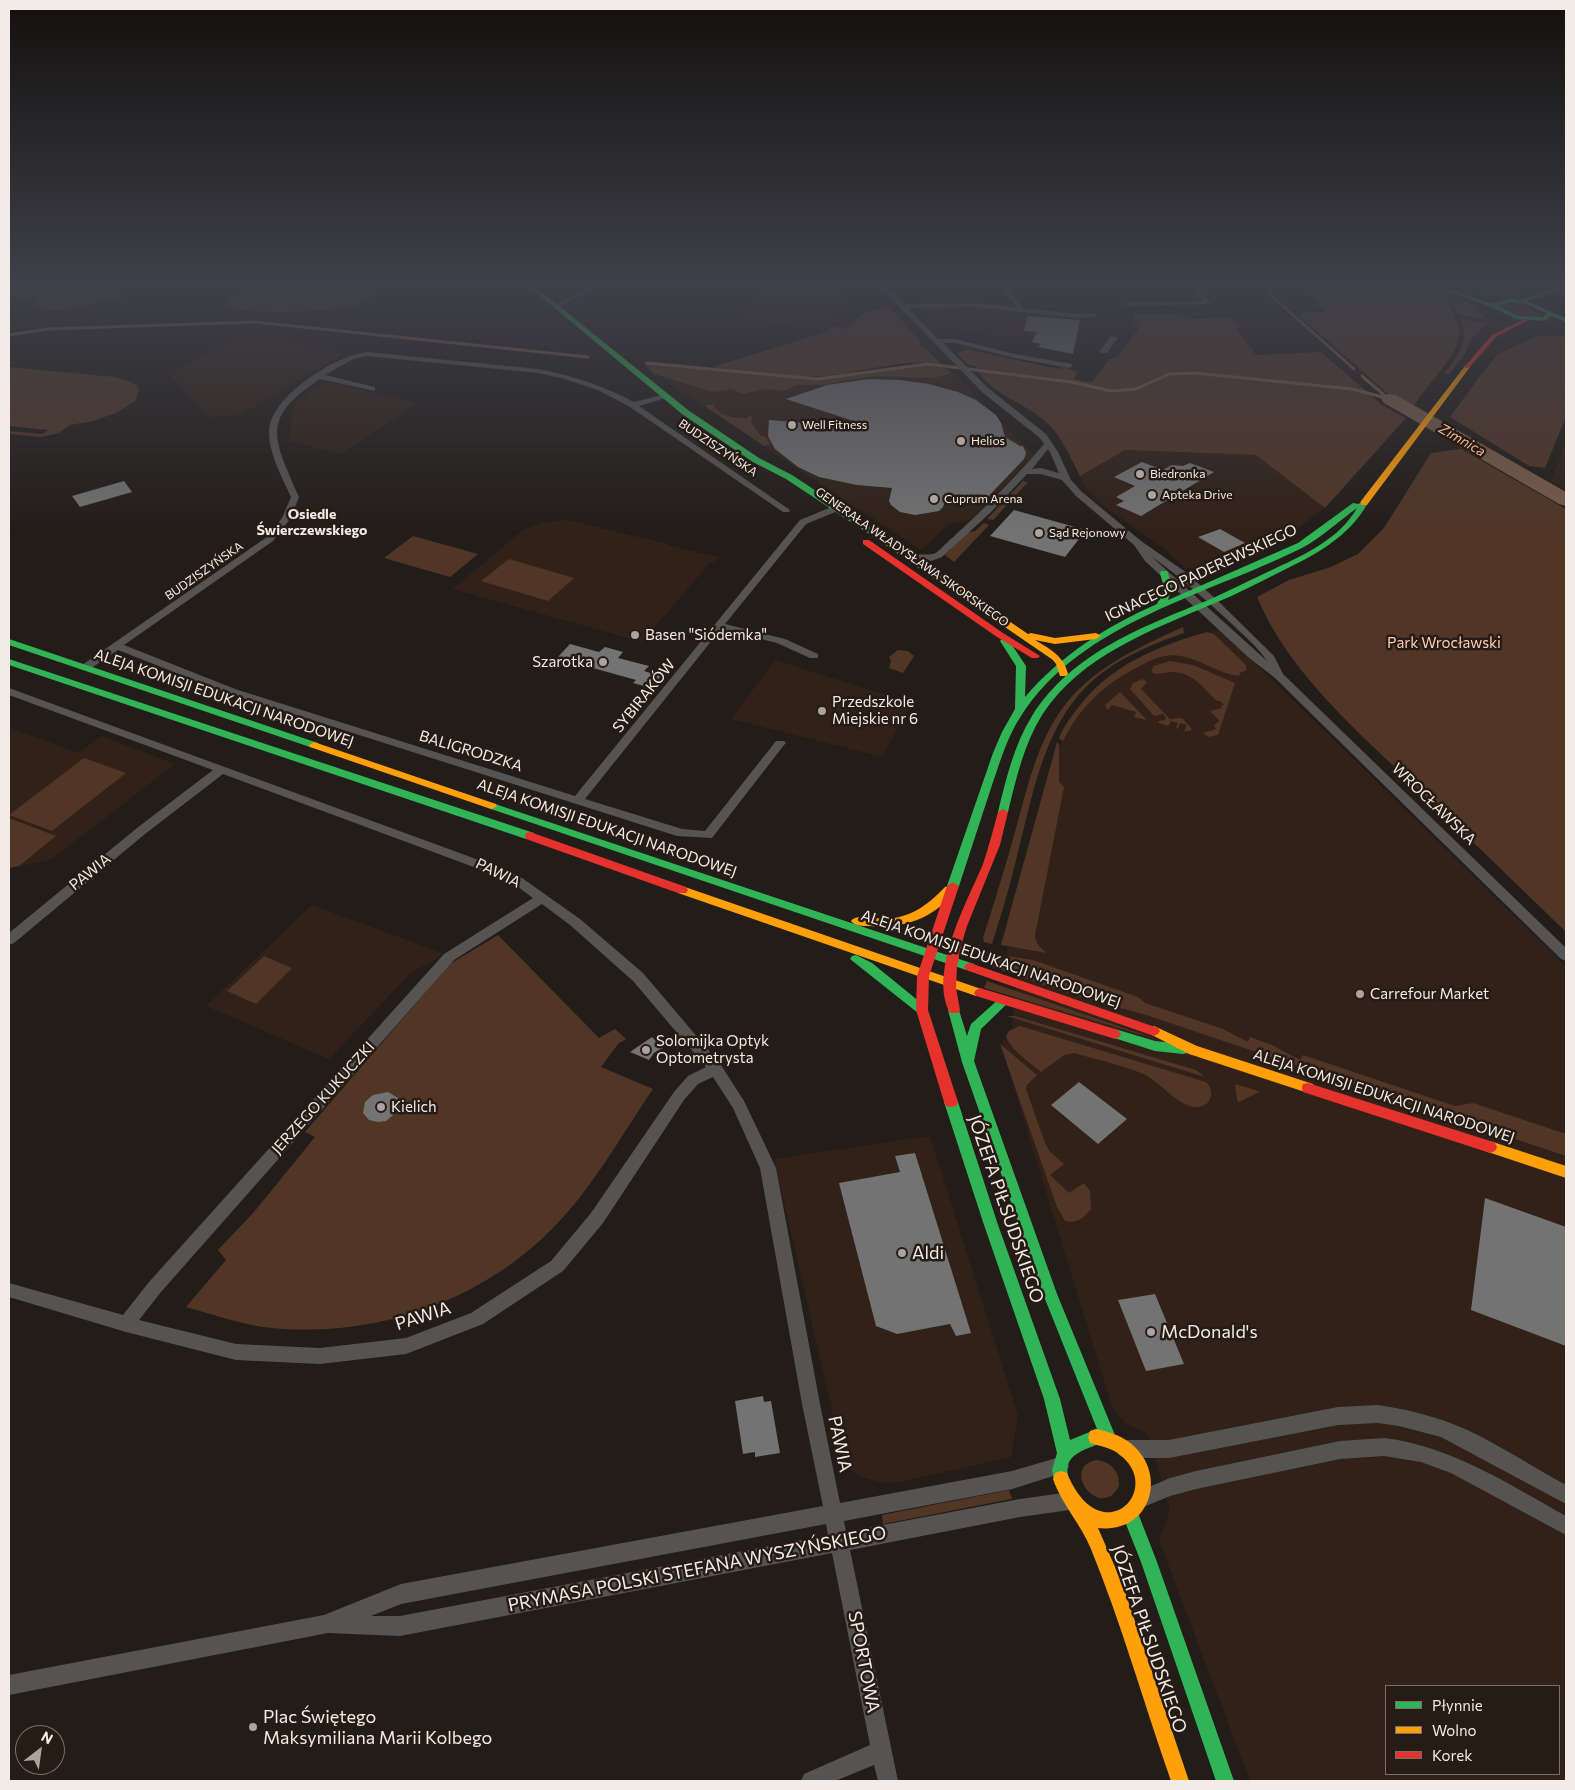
<!DOCTYPE html>
<meta charset="utf-8">
<style>
body{margin:0}
#map{position:relative;width:1575px;height:1790px;overflow:hidden;background:#231d19;font-family:Commissioner,sans-serif}
canvas{display:block}
.frame{position:absolute;inset:0;border:10px solid #f3ebe6;pointer-events:none}
.legend{position:absolute;left:1385px;top:1685px;width:175px;height:90px;box-sizing:border-box;background:#271c15;border:1px solid #796f69;margin:0;padding:6px 9px;list-style:none;font-size:15px;color:#f3ebe6}
.legend li{display:flex;align-items:center;gap:10px;height:25px}
.legend b{width:25px;border:1px solid #796f69}
.north{position:absolute;left:15px;top:1725px;width:50px;height:50px;box-sizing:border-box;background:#271c15;border:1px solid #796f69;border-radius:50%;rotate:30deg;font-size:14px;font-weight:700;line-height:20px;text-align:center;color:#f3ebe6}
.north::after{content:'';display:block;margin:auto;width:18px;height:22px;background:#aaa39e;clip-path:polygon(50% 0,100% 100%,50% 72%,0 100%)}
</style>
<div id="map">
<canvas width="1575" height="1790"></canvas>
<div class="frame"></div>
<ul class="legend">
<li><b style="height:6px;background:#30b455"></b>Płynnie</li>
<li><b style="height:6px;background:#ff9f0a"></b>Wolno</li>
<li><b style="height:6px;background:#e5322d"></b>Korek</li>
</ul>
<div class="north">N</div>
</div>
<script>
const g = document.querySelector('canvas').getContext('2d');
g.lineJoin = 'round';
function fill(path, color) {
  g.fillStyle = color;
  g.fill(path, 'evenodd');
}
function strokePath(path, color, width, dash) {
  g.strokeStyle = color;
  g.lineWidth = width;
  g.lineCap = dash ? 'butt' : 'round';
  g.setLineDash(dash || []);
  g.stroke(path);
}
function drawText(font, color, halo, rows, align = 'center') {
  g.font = font + ' Commissioner,sans-serif';
  g.lineWidth = 5;
  g.setLineDash([]);
  g.textBaseline = 'middle';
  g.strokeStyle = halo;
  g.fillStyle = color;
  for (const [text, x, y, turn = 0] of rows) {
    g.save();
    g.translate(x, y);
    g.rotate((+turn || 0) * Math.PI / 180);
    g.textAlign = isNaN(turn) ? turn : align;
    if (halo) g.strokeText(text, 0, 0);
    g.fillText(text, 0, 0);
    g.restore();
  }
}
fill(new Path2D(`
 M762,285H781L846,289L829,329L742,320Z
 M919,308H975L1084,319L1089,344L1050,336L1021,337L941,329Z
 M263,334L343,354L240,415L209,417L170,375L241,335Z
 M934,368L950,370L1034,455L973,517L969,520L949,524L924,548L919,549L691,398L653,369L807,382Z
 M328,382L418,403L341,454L289,441L294,402Z
 M1566,444V490L1551,481Z
 M1125,450L1256,455L1325,508L1291,533L1207,570L1186,568L1162,547L1105,507L1083,484L1080,476Z
 M567,520L668,544V545L721,558L709,564L642,642L453,589L523,530L542,523Z
 M1220,629L1566,966V1781H1250L1159,1540L1170,1510L1148,1434L1125,1423L1112,1407L1001,1045L1012,1028L1017,972L1003,967L1050,773L1069,722L1099,686L1161,647ZM1386,1686H1559V1774H1386Z
 M775,660L912,703L882,757L731,719Z
 M9,727L78,753L102,736L175,764L52,859L9,869Z
 M312,905L442,953L435,960L412,972L329,1059L206,1006Z
 M930,1136L1018,1415L1011,1457L900,1482L884,1483L858,1476L847,1466L842,1454L774,1159Z`), '#312118');
fill(new Path2D(`
 M9,285H25L30,290L47,287V285H70C53,290 26,303 9,295Z
 M77,285H118L120,287L116,288L120,295L127,294L128,296L55,311L43,309L36,304L37,299L45,294Z
 M361,285L372,290L371,297C352,314 274,312 247,311L233,308L228,303C235,278 338,284 361,285Z
 M1303,285H1417L1445,294C1449,305 1456,316 1459,327C1464,352 1424,386 1413,408L1387,393L1296,313L1324,312Z
 M1483,287H1500L1525,295H1491L1475,293Z
 M1463,300L1471,304L1486,319L1458,315L1454,304Z
 M1507,304L1528,307L1541,315C1526,321 1513,312 1500,306Z
 M890,308L921,342H918L922,347H925L941,364C902,358 863,373 824,376C787,379 749,371 713,367L829,331L831,326L846,329C862,313 867,310 890,308Z
 M1135,313L1184,315L1195,319L1226,317L1234,319L1243,327L1236,328L1256,355L1321,352L1382,405L1406,418L1325,508L1256,455L1125,450L1080,476C1070,457 1062,436 1045,421C1022,401 989,394 975,366L968,365L957,353L972,348L970,350L1059,369L1063,367L1078,372L1074,379L1091,383L1110,359L1118,357L1139,328L1134,322Z
 M1463,319L1486,323L1470,341L1465,354L1449,374L1445,373C1457,355 1471,343 1460,320Z
 M1537,336H1566V417L1545,468L1529,466L1450,417L1479,377L1483,372H1486L1484,371L1498,354Z
 M644,364L814,379C842,379 925,357 945,368C948,369 949,371 951,373L934,378L875,376L822,385H798L783,391L765,389L743,394L731,389L714,392L654,374Z
 M9,367L115,377L132,382L137,386L139,391L135,401L118,412L93,421L70,425L59,433L41,437L9,434V431L43,434L48,430L9,426Z
 M713,404C718,416 735,419 747,418L750,415L753,418L751,422L761,436L766,437L770,444L764,446L705,406Z
 M1461,449L1566,509V932C1516,884 1466,835 1416,787C1357,731 1289,673 1257,597L1289,580L1331,567L1358,554L1384,528L1431,453Z
 M1023,481L1028,482L993,520L987,519Z
 M984,523L989,525L954,562L945,555L966,533L975,531Z
 M413,536L478,554L450,577L384,558Z
 M509,559L574,578L548,601L481,581Z
 M1183,627L1184,633C1150,645 1113,660 1087,686C1043,729 1032,798 1017,856C1010,886 1001,915 992,944L984,942L983,938C994,903 1005,868 1015,832C1029,782 1040,727 1079,689C1109,660 1146,644 1183,627Z
 M1207,632L1214,634L1246,665V670L1240,673L1239,676C1219,674 1202,660 1181,656C1165,653 1152,659 1138,667C1104,684 1080,707 1063,741L1059,738C1063,728 1070,718 1077,709C1109,666 1157,646 1207,632Z
 M898,650L908,651L914,656L903,673L889,668L891,661L889,657Z
 M1170,661L1193,665L1235,683L1218,735L1208,737L1203,733L1216,729L1214,725L1220,721L1210,711L1222,708L1221,706L1224,705L1220,701H1217C1203,688 1192,671 1171,672C1164,672 1157,676 1151,672L1154,666Z
 M1143,679L1147,682L1141,689L1170,719L1182,718L1192,729L1190,731H1184L1187,725L1180,723L1178,729L1176,728L1178,723L1171,721L1168,726L1159,723L1158,721L1165,720L1166,718L1163,714L1154,716L1130,689L1133,683Z
 M1120,692L1147,720L1134,717L1136,712L1112,705L1108,710L1107,709L1105,705Z
 M1057,742L1059,745V782L1064,787L1035,935C1036,944 1040,948 1047,953L1001,945Z
 M84,758L126,773L52,831L9,815Z
 M9,818L56,836L19,866L9,868Z
 M498,935L599,1038L615,1029L626,1039L618,1044L601,1067L653,1089C621,1136 593,1187 554,1227C479,1304 369,1340 263,1327C238,1323 211,1314 186,1307L226,1260L218,1250L254,1212L315,1137L305,1132L450,964Z
 M1001,955L1033,960L1138,997L1145,1003L1223,1029L1248,1042L1250,1037L1272,1045L1300,1060L1303,1055L1455,1106L1473,1103L1566,1134V1156L1146,1015L1064,992L992,967L994,960H999Z
 M264,956L292,968L256,1004L227,991Z
 M987,981L1159,1040L984,988Z
 M1007,1016H1015L1196,1070L1205,1077Z
 M1020,1026L1206,1082C1219,1095 1206,1112 1190,1106C1174,1101 1163,1086 1149,1077C1135,1068 1093,1059 1075,1053L1064,1055L1041,1072C1030,1062 1011,1051 1006,1036L1009,1031Z
 M1000,1044L1037,1075L1027,1085L1026,1089L1045,1143L1050,1152L1064,1164L1050,1175L1069,1193L1084,1183L1090,1191L1091,1209C1084,1218 1076,1224 1065,1221L1057,1207Z
 M1235,1084L1258,1091L1259,1092L1239,1102L1237,1100Z
 M1096,1460C1110,1461 1120,1471 1119,1486C1101,1522 1059,1468 1096,1460Z
 M1009,1490L1012,1499L883,1524L882,1515Z`), '#513626');
strokePath(new Path2D(`
 M1269,288L1273,297L1354,369
 M9,335L48,329L255,322L588,357
 M647,363L817,379L928,364L1071,382L1111,391L1136,389L1169,374L1195,373L1352,389L1390,399
 M1362,376L1384,395`), '#7a5c49', 3);
fill(new Path2D(`
 M1390,394L1396,395L1566,492V506L1559,504L1384,403L1381,399L1384,395Z`), '#7a5c49');
fill(new Path2D(`
 M1028,316L1080,320L1073,354L1038,347L1041,344L1032,342L1037,332L1024,331Z
 M869,379L900,380L929,384L958,392L976,400L996,415L1001,423L1005,437L1020,446H1023L1026,453L1024,459L981,504L947,496L943,507L939,511L915,515L900,512L891,505L889,501L892,488L857,485L819,477L798,467L775,449L768,436L769,420L857,427V422L786,399L827,385Z
 M1142,462L1163,470L1172,465L1183,466L1190,463L1214,472L1141,516L1116,505L1124,501L1116,497L1135,486L1114,477Z
 M124,481L132,492L80,507L72,496Z
 M1014,510L1086,530L1065,557L990,536Z
 M1220,529L1245,543L1224,552L1198,537Z
 M570,644L599,652L605,647L623,652L618,658L649,666L644,671L661,676L651,688L633,683L636,680L557,658Z
 M652,1037L663,1048L654,1053L649,1060L630,1052Z
 M1079,1082L1127,1119L1098,1144L1051,1105Z
 M388,1092L398,1098L400,1106L398,1111L386,1121L378,1122L369,1120L363,1113L365,1102L373,1095Z
 M915,1153L971,1333L956,1336L950,1324L897,1334L876,1326L839,1183L900,1172L895,1156Z
 M1485,1198L1566,1227V1346L1471,1310Z
 M1155,1294L1184,1364L1146,1371L1118,1300Z
 M763,1396L764,1402L771,1401L780,1453L755,1457V1452L743,1454L735,1401Z`), '#737373');
fill(new Path2D(`
 M594,285H601L558,307L553,306Z
 M1000,285H1006L1023,308L1077,314L1094,313L1098,315L1094,317L1077,318L974,307L908,308L938,339H955L1015,354L1072,364L1073,366L1069,368L1015,358L955,343H943L988,388L1046,434L1058,452L1071,480L1082,492L1141,541L1184,571L1216,599L1274,656L1283,674L1566,948V961L1561,959L1275,678L1248,657L1145,561L1134,545L1076,496L1062,480L1041,474H1027L990,513L942,557L931,561L907,559L905,557C913,551 926,557 936,553C974,518 1011,483 1044,444L1040,438L982,392L880,287L885,286L904,304L974,303L1016,307ZM1048,449L1050,452L1059,473L1041,468L1032,469ZM1151,556C1180,577 1206,600 1232,624C1244,636 1258,647 1267,661Z
 M1189,285H1195L1210,302V304L1129,306L1126,304L1129,302L1203,301Z
 M1111,336L1118,338L1107,353H1101L1100,351Z
 M367,352L538,369C573,376 602,385 634,402L666,394V398L639,406L790,510L789,512H783L630,407L598,390L561,378L538,373L367,356L353,359L325,375L375,387V391L320,379C259,419 274,438 299,497L290,519L273,541L124,645L235,689L575,796L800,520L834,506H840V510L806,524L725,624L785,639L818,654V658H810L777,643L721,629L585,799L682,829L705,831L776,741H784L786,743L784,745L712,838L677,836L227,693L118,650L90,669H82L81,667L82,665L267,537L282,518L291,497C282,477 269,454 269,432C269,397 336,355 367,352Z
 M9,688L506,870L522,878L580,919L643,973L721,1065L744,1101L776,1168L820,1404L840,1503L1012,1471L1060,1457L1066,1460L1069,1466L1066,1472L1012,1489L844,1521L846,1532L1020,1499L1070,1492L1076,1495L1079,1501L1076,1507L1070,1510L1020,1517L850,1550L898,1781H878L874,1765L835,1781H801L804,1774L870,1745L832,1553L400,1636L328,1633L9,1695V1675L324,1615L401,1584L823,1506L802,1404L760,1168L733,1108L713,1077L698,1084L684,1100L603,1223L563,1271L483,1324L406,1354L320,1364L236,1360L126,1332L9,1297V1283L123,1315L149,1282L444,954L533,898L514,884L498,876L223,774L145,834L14,943L9,945V933L137,828L213,770L9,695ZM542,904L570,925L633,981L706,1067L688,1076L674,1092L591,1213L551,1261L471,1313L406,1338L320,1348L236,1344L139,1320L161,1292L454,960ZM826,1524L828,1535L400,1616H371L401,1604Z
 M1378,1405C1400,1408 1421,1413 1442,1420C1482,1433 1529,1465 1566,1485V1504L1441,1437L1399,1426L1378,1423L1338,1425L1169,1458H1125L1119,1455L1116,1449L1119,1443L1125,1440H1169L1338,1407Z
 M1384,1438C1451,1446 1508,1484 1566,1516V1535L1451,1473L1421,1462L1384,1456L1340,1459L1196,1489L1170,1496L1141,1508L1135,1505L1132,1499L1135,1493L1170,1478L1196,1471L1340,1441Z`), '#565452');
fill(new Path2D(`
 M527,285H533L688,410L759,458L792,475L881,534V538H875L786,479L753,462L682,414Z
 M866,285H892L879,289Z
 M1431,285H1439L1493,304L1510,298L1520,300L1566,285V289L1527,301L1566,318V322L1551,316L1545,321L1516,319L1491,307ZM1510,302L1527,305L1546,313L1543,317L1519,316L1498,306Z
 M1361,501L1368,503C1348,538 1315,555 1280,572C1258,583 1237,594 1215,603C1152,630 1081,655 1042,715C1024,744 1016,779 1008,812L1003,815L999,814L998,812C1006,779 1014,745 1032,716C1072,652 1145,626 1211,599C1233,589 1254,578 1276,568C1306,554 1340,538 1357,508C1339,521 1322,537 1302,548C1208,595 1081,622 1021,716C1007,737 1000,762 992,785C981,819 970,852 959,886L953,890L949,889L947,886L993,753L1002,732L1015,709L1016,666L1000,641L1002,639H1008L1026,666L1025,697C1061,655 1107,626 1157,604L1164,588L1160,573L1161,571H1167L1168,573L1172,588L1168,600L1298,543L1353,503L1359,504Z
 M9,639L318,743L319,745L314,748L310,747L9,645Z
 M9,659L534,833L535,836L534,839H526L9,665Z
 M492,803L974,964L976,967L974,970H966L488,808L487,806Z
 M856,955L872,963L926,1007L928,1010L926,1013H918L850,959L852,956Z
 M1004,996L1008,998L1010,1001L981,1029L974,1061L1057,1294L1117,1440L1115,1446L1109,1448L1103,1446L1102,1442C1092,1448 1072,1451 1068,1465C1066,1472 1070,1478 1067,1485L1061,1487L1055,1485L1052,1470L1057,1453L1044,1399L983,1222L944,1102L946,1098L951,1097L956,1098L958,1102L997,1222L1060,1399L1070,1440L1097,1429L1043,1294L962,1062L948,1010L950,1007H958L967,1036L971,1024L1000,998Z
 M1115,1029L1155,1041L1183,1044L1187,1045L1189,1049L1187,1053L1183,1054L1155,1051L1111,1037L1109,1034L1111,1031Z
 M1130,1506L1136,1508L1157,1562L1234,1781H1216L1141,1562L1122,1514L1124,1508Z`), '#30b455');
fill(new Path2D(`
 M1465,366L1470,367L1367,505H1361V501Z
 M875,534H881L1028,634L1031,633L1055,638L1096,633L1101,636L1096,639L1055,644L1035,640C1050,649 1064,656 1068,674L1066,676H1060L1056,664L1053,660L875,538Z
 M314,742L496,804L497,806L492,809L488,808L310,747L309,745Z
 M682,886L984,990L986,993L984,996H976L678,893L676,890L678,887Z
 M949,886L955,890C936,919 901,929 869,926C862,926 855,926 851,921C857,913 875,919 885,919C910,918 928,905 945,887Z
 M1154,1026L1197,1046L1313,1084L1314,1088L1313,1092L1308,1093L1189,1054L1150,1034L1148,1031L1150,1028Z
 M1490,1141L1566,1166V1178L1485,1151L1483,1147L1485,1143Z
 M1096,1429C1107,1431 1119,1435 1129,1442C1169,1472 1152,1534 1098,1528L1122,1583L1189,1781H1171C1144,1704 1122,1625 1091,1549C1081,1524 1062,1505 1053,1479L1055,1473L1061,1471L1067,1473C1101,1556 1169,1487 1116,1452C1108,1447 1099,1446 1090,1443L1088,1437L1090,1431Z`), '#ff9f0a');
fill(new Path2D(`
 M1524,319L1529,320L1496,337L1469,368H1465V366L1492,335Z
 M863,540H869L1003,633L1040,656L1038,658H1032L997,637L863,544Z
 M1003,809L1008,812L1000,845L967,926L961,946L957,967L956,988L960,1010L958,1013H950C928,972 967,902 983,864C989,846 993,830 998,812Z
 M530,832L686,887L688,890L686,893H678L526,839L525,836L526,833Z
 M953,882L959,886L929,976L928,1010L958,1102L956,1106L951,1107L946,1106L944,1102L916,1010L917,976L947,886Z
 M970,963L1158,1028L1160,1031L1158,1034L1154,1036L966,970L964,967L966,964Z
 M980,988L1115,1029L1119,1031L1121,1034L1119,1037L1115,1039L976,996L974,993L976,990Z
 M1308,1083L1490,1141L1495,1143L1497,1147L1495,1151L1490,1153L1303,1092L1302,1088L1303,1084Z`), '#e5322d');
const sky = g.createLinearGradient(0, 0, 0, 535);
sky.addColorStop(0, '#13100e');
sky.addColorStop(0.53, '#3f4049');
sky.addColorStop(1, '#3f404900');
g.fillStyle = sky;
g.fillRect(0, 0, 1575, 535);
for (const [x, y, r, color] of [
 [792,425,5,"#aaa39e"],
 [961,441,5,"#aaa39e"],
 [1140,474,5,"#aaa39e"],
 [1152,495,5,"#aaa39e"],
 [934,499,5,"#aaa39e"],
 [1039,533,5,"#aaa39e"],
 [635,635,5,"#aaa39e"],
 [603,662,5,"#aaa39e"],
 [822,711,5,"#aaa39e"],
 [1360,994,5,"#aaa39e"],
 [646,1050,5,"#aaa39e"],
 [381,1107,5,"#aaa39e"],
 [902,1253,5,"#aaa39e"],
 [1151,1332,5,"#aaa39e"],
 [253,1727,5,"#aaa39e"]
]) {
  const dot = new Path2D();
  dot.arc(x, y, r, 0, 2 * Math.PI);
  g.fillStyle = color;
  g.fill(dot);
  strokePath(dot, '#271c15', 2);
}
drawText('12px', '#f3ebe6', '#271c15', [
 ["Well Fitness",802,425],
 ["Helios",971,441],
 ["Biedronka",1150,474],
 ["Apteka Drive",1162,495],
 ["Cuprum Arena",944,499],
 ["Sąd Rejonowy",1049,533]
], 'left');
drawText('12px', '#f3ebe6', '#271c15', [
 ["BUDZISZYŃSKA",718,448,34],
 ["GENERAŁA WŁADYSŁAWA SIKORSKIEGO",912,557,35],
 ["BUDZISZYŃSKA",204,571,-35]
]);
drawText('italic 14px', '#efb492', '#271c15', [
 ["Zimnica",1462,440,30]
]);
drawText('bold 14px', '#f3ebe6', '#271c15', [
 ["Osiedle",312,514],
 ["Świerczewskiego",312,530]
]);
drawText('15px', '#f3ebe6', '#271c15', [
 ["IGNACEGO PADEREWSKIEGO",1201,573,-25],
 ["SYBIRAKÓW",644,696,-51],
 ["ALEJA KOMISJI EDUKACJI NARODOWEJ",224,698,19],
 ["BALIGRODZKA",471,751,17],
 ["WROCŁAWSKA",1434,804,44],
 ["ALEJA KOMISJI EDUKACJI NARODOWEJ",607,828,19],
 ["PAWIA",90,872,-39],
 ["PAWIA",498,873,26],
 ["ALEJA KOMISJI EDUKACJI NARODOWEJ",991,959,19],
 ["ALEJA KOMISJI EDUKACJI NARODOWEJ",1384,1096,18],
 ["JERZEGO KUKUCZKI",323,1098,-48]
]);
drawText('15px', '#f3ebe6', '#271c15', [
 ["Basen \"Siódemka\"",645,635],
 ["Szarotka",593,662,"right"],
 ["Przedszkole",832,702],
 ["Miejskie nr 6",832,719],
 ["Carrefour Market",1370,994],
 ["Solomijka Optyk",656,1041],
 ["Optometrysta",656,1058],
 ["Kielich",391,1107]
], 'left');
drawText('15px', '#ffceb2', '#271c15', [
 ["Park Wrocławski",1444,643]
]);
drawText('18px', '#f3ebe6', '#271c15', [
 ["JÓZEFA PIŁSUDSKIEGO",1006,1209,71],
 ["PAWIA",423,1316,-18],
 ["PAWIA",840,1444,78],
 ["PRYMASA POLSKI STEFANA WYSZYŃSKIEGO",697,1569,-11],
 ["JÓZEFA PIŁSUDSKIEGO",1149,1639,71],
 ["SPORTOWA",864,1662,79]
]);
drawText('18px', '#f3ebe6', '#271c15', [
 ["Aldi",912,1253],
 ["McDonald's",1161,1332],
 ["Plac Świętego",263,1717],
 ["Maksymiliana Marii Kolbego",263,1738]
], 'left');
</script>
